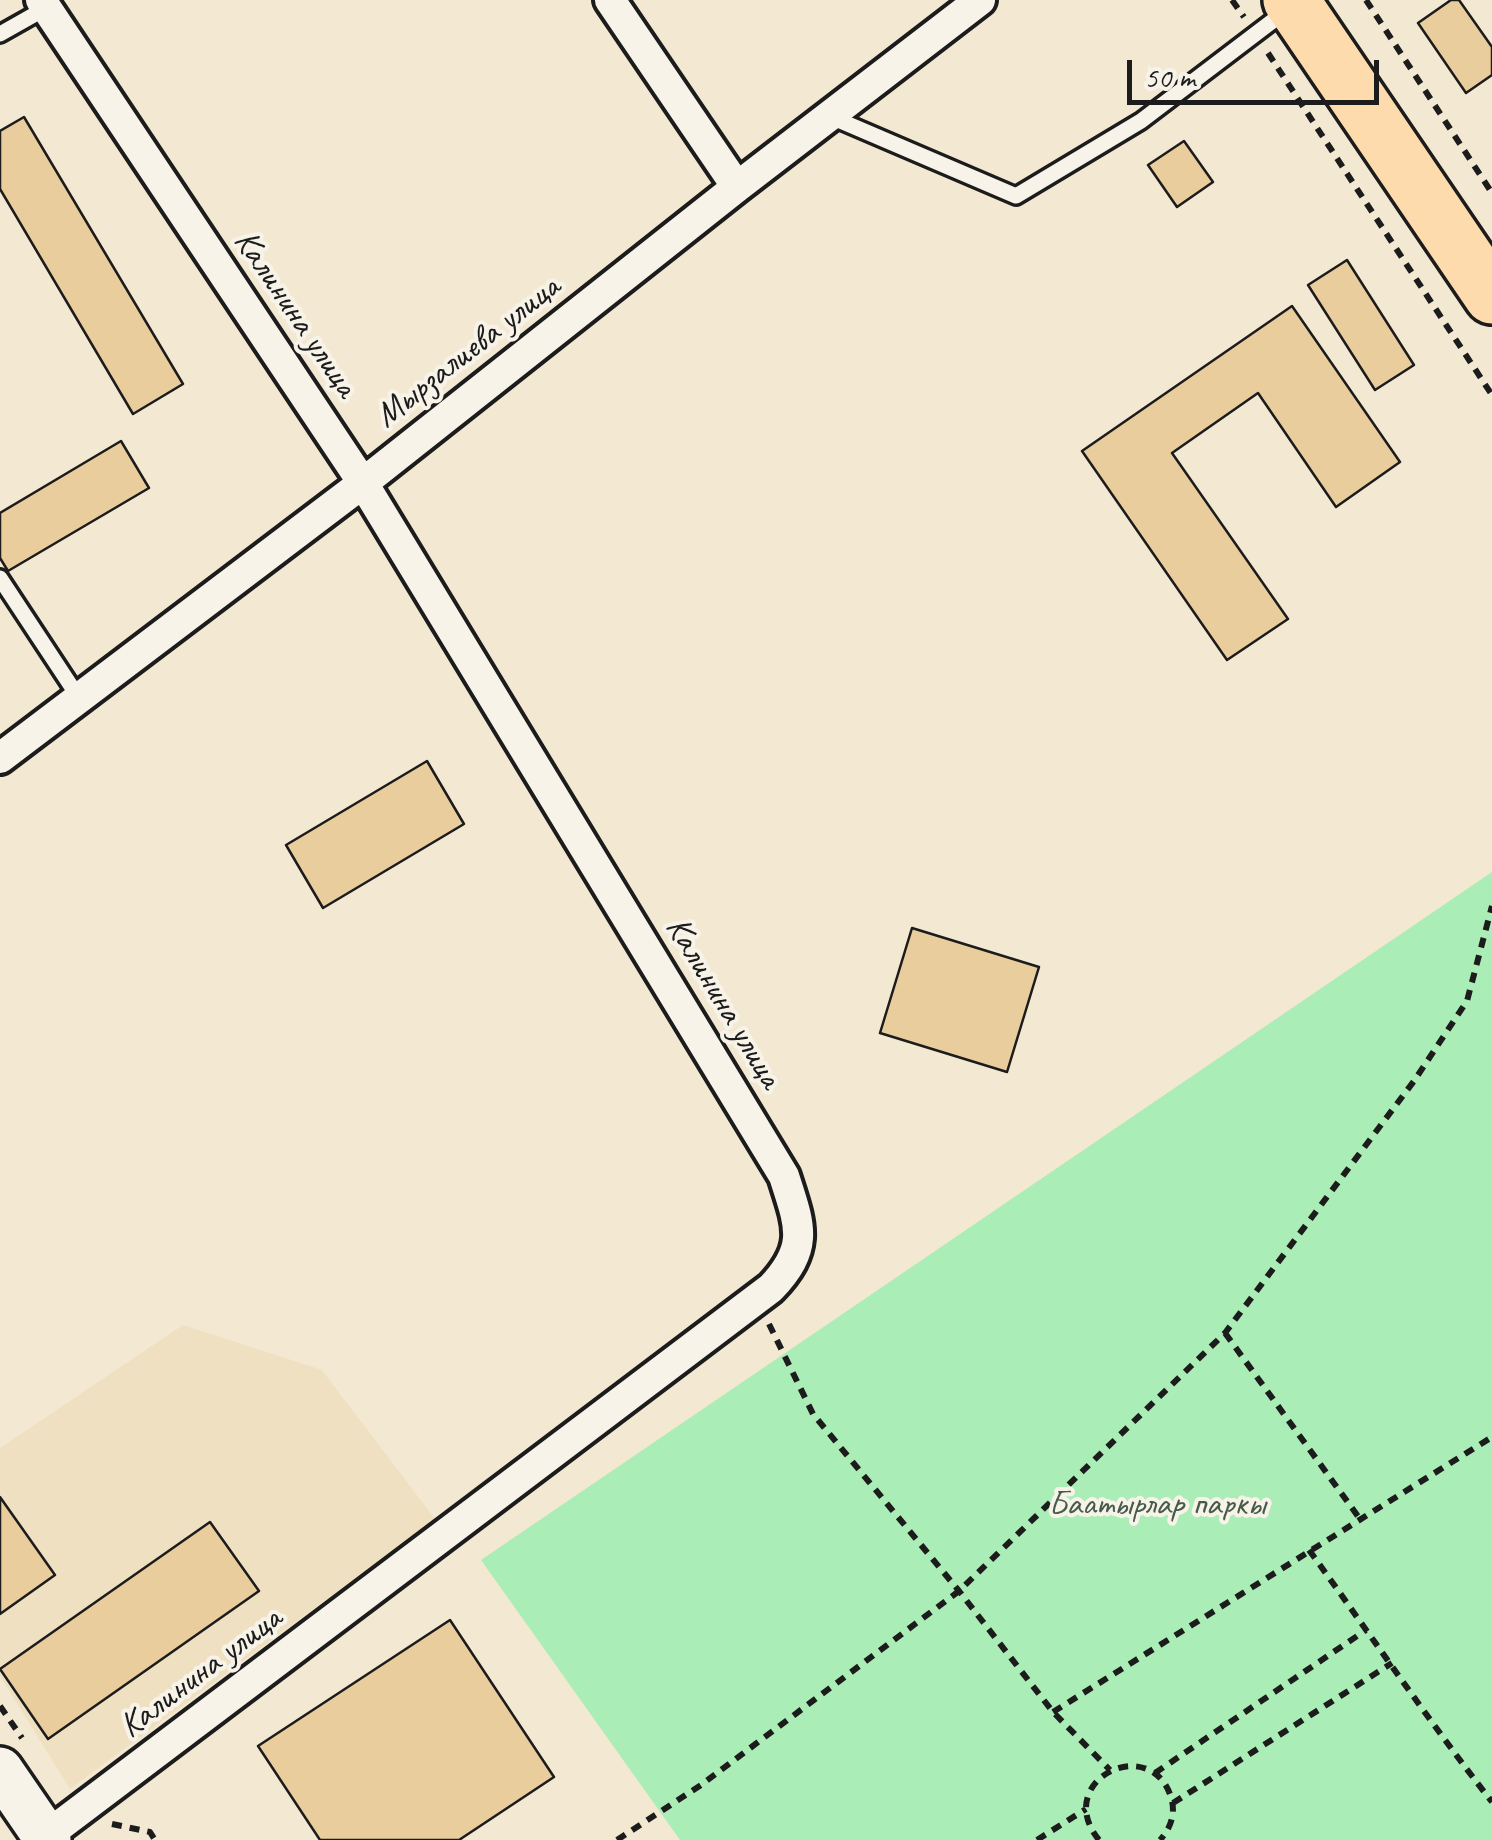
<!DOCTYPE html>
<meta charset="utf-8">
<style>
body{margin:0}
#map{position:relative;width:1492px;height:1840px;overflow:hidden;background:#f3e8d2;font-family:Caveat,sans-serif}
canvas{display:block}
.scale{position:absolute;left:1127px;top:60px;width:252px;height:45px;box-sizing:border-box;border:5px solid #1c1c1c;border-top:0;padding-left:12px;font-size:30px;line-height:35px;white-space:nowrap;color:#1c1c1c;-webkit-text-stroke:8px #f7f3e8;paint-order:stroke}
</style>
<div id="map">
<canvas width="1492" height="1840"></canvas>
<div class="scale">50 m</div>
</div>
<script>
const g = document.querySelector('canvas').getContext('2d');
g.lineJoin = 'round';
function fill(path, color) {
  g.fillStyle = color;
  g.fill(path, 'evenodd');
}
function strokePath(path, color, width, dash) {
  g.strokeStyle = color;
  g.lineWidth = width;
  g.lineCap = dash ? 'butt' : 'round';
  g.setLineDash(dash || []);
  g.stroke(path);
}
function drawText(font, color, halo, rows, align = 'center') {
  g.font = font + ' Caveat,sans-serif';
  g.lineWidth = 8;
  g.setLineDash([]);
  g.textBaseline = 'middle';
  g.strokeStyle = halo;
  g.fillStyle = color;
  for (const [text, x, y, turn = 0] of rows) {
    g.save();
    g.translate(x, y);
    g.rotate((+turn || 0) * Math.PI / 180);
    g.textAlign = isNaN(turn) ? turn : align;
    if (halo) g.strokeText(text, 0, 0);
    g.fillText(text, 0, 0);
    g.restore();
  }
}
fill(new Path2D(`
 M183,1325L322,1370L435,1519L70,1789L0,1676V1448Z`), '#f0e0c2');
fill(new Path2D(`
 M1492,872V1840H680L481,1560Z`), '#abedb6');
const building = new Path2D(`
 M1451,0H1459L1492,47V75L1466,93L1418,23Z
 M24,117L183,384L133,414L0,189V131Z
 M1184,141L1213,182L1177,207L1148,165Z
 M1347,260L1414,365L1375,390L1308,285Z
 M1292,306L1400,462L1336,507L1258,393L1172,453L1288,619L1227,660L1082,451Z
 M121,441L149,488L8,571L0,558V513Z
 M427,761L464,824L323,908L286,845Z
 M912,928L1039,967L1007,1072L880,1033Z
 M0,1497L55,1575L0,1614Z
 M210,1522L259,1591L48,1739L0,1669Z
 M450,1620L554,1777L459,1840H320L258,1746Z`);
fill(building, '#e9cd9d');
strokePath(building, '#1c1c1c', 2.5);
const lane = new Path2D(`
 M0,34L46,8
 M829,116L1016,196L1141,121L1287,10
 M0,578L79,698`);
const street = new Path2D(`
 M41,0L363,483L784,1176C800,1226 810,1247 771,1288L46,1836
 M610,0L737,187
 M0,758L363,483L737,187L980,0`);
const secondary = new Path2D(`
 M0,1770L48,1840`);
const highway = new Path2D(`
 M1291,0L1492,296`);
strokePath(lane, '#1c1c1c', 22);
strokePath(street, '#1c1c1c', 38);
strokePath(secondary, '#1c1c1c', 52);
strokePath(highway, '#1c1c1c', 62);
strokePath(new Path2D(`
 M1232,0L1244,17
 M1366,0L1492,193
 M1268,53L1492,395
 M769,1324L813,1414L959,1591L1053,1712L1110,1770
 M1225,1333L1360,1519
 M1309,1550C1370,1634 1428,1720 1492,1802
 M0,1706L22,1738
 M1053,1712L1492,1437
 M1155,1773L1366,1630
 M1173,1803L1392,1663
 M112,1824L150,1832L155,1840
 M617,1840L701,1785L959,1591L1225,1333L1414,1081L1467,1001L1492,906
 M1037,1840L1086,1809
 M1099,1840C1051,1781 1150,1732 1171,1797C1176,1813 1171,1828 1160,1840`), '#1c1c1c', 6, [10, 8]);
strokePath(lane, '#f7f3e8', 15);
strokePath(street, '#f7f3e8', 30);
strokePath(secondary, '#f7f3e8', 45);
strokePath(highway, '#fedbac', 55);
drawText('35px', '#1c1c1c', '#f7f3e8', [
 ["Калинина улица",295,314,56],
 ["Мырзалиева улица",468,352,-38],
 ["Калинина улица",723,1003,59],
 ["Калинина улица",201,1673,-37]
]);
drawText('35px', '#475b4a', '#f7f3e8', [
 ["Баатырлар паркы",1157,1505]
]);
</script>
